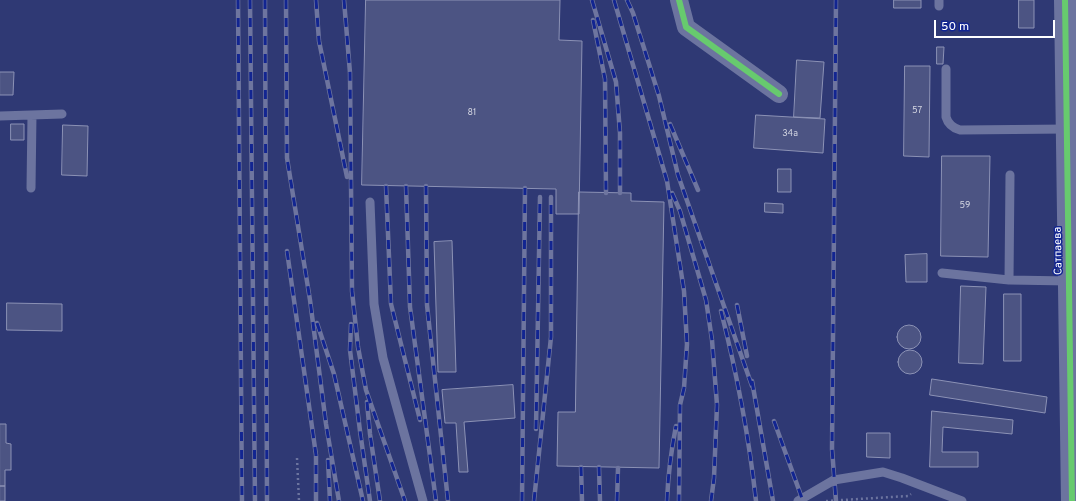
<!DOCTYPE html>
<meta charset="utf-8">
<style>
body{margin:0}
#map{position:relative;width:1076px;height:501px;overflow:hidden;background:#2f3974;font-family:Overpass,sans-serif}
canvas{display:block}
.scale{position:absolute;left:934px;top:20px;width:121px;height:18px;box-sizing:border-box;border:2px solid #fff;border-top:0;padding-left:5px;font-size:12px;line-height:14px;white-space:nowrap;color:#fff;-webkit-text-stroke:3px #122591;paint-order:stroke}
</style>
<div id="map">
<canvas width="1076" height="501"></canvas>
<div class="scale">50 m</div>
</div>
<script>
const g = document.querySelector('canvas').getContext('2d');
g.lineJoin = 'round';
function fill(path, color) {
  g.fillStyle = color;
  g.fill(path, 'evenodd');
}
function strokePath(path, color, width, dash) {
  g.strokeStyle = color;
  g.lineWidth = width;
  g.lineCap = dash ? 'butt' : 'round';
  g.setLineDash(dash || []);
  g.stroke(path);
}
function drawText(font, color, halo, rows, align = 'center') {
  g.font = font + ' Overpass,sans-serif';
  g.lineWidth = 3;
  g.setLineDash([]);
  g.textBaseline = 'middle';
  g.strokeStyle = halo;
  g.fillStyle = color;
  for (const [text, x, y, turn = 0] of rows) {
    g.save();
    g.translate(x, y);
    g.rotate((+turn || 0) * Math.PI / 180);
    g.textAlign = isNaN(turn) ? turn : align;
    if (halo) g.strokeText(text, 0, 0);
    g.fillText(text, 0, 0);
    g.restore();
  }
}
const building = new Path2D(`
 M366,0H560L559,40L582,41L579,214H556V189L362,185Z
 M894,0H921V8H894Z
 M1019,0H1034V28H1019Z
 M937,47H944L943,64H937Z
 M797,60L824,62L820,118L794,117Z
 M905,66H930L929,157L904,156Z
 M0,72H14L13,95H0Z
 M756,115L825,119L823,153L754,148Z
 M11,124H24V140H11Z
 M63,125L88,126L87,176L62,175Z
 M942,156H990L988,257L941,256Z
 M778,169H791V192H778Z
 M579,192L631,193V201L664,202L659,468L557,466L558,412H575Z
 M765,203L783,204V213L765,212Z
 M452,241L456,372H438L434,242Z
 M927,254V282H906L905,255Z
 M961,286L986,287L983,364L959,363Z
 M1004,294H1021V361H1004Z
 M7,303L62,304V331L7,330Z
 M897 337a12 12 0 1 1 24 0a12 12 0 1 1-24 0Z
 M898 362a12 12 0 1 1 24 0a12 12 0 1 1-24 0Z
 M932,379L1047,397L1045,413L930,395Z
 M513,385L515,418L464,422L468,472H459L456,423H445L442,390Z
 M932,411L1013,420L1012,434L943,427L942,452H978V467H930Z
 M0,424H6V443L11,444V470H5V486H0Z
 M867,433H890V458L867,457Z
 M0,486H5V501H0Z`);
fill(building, '#4c5483');
strokePath(building, '#8c92b5', 1);
strokePath(new Path2D(`
 M297,458L299,501
 M826,501L908,496L911,494`), '#6c749f', 2.5, [2, 3]);
strokePath(new Path2D(`
 M939,0V6
 M946,69V117C948,124 953,128 960,130L1067,129
 M0,116L62,114
 M31,188L32,115
 M370,202L374,304L383,358L423,501
 M942,273L1009,280L1069,281
 M1009,280L1010,175
 M798,501L834,480L883,472L902,478L962,501`), '#6c749f', 9);
strokePath(new Path2D(`
 M679,0L686,27L779,94`), '#6c749f', 18);
strokePath(new Path2D(`
 M1065,0L1072,501`), '#6c749f', 22);
const rail = new Path2D(`
 M238,0L242,501
 M250,0L255,501
 M265,0L267,501
 M286,0L287,158L310,300L326,424L339,501
 M316,0L319,41L347,177
 M344,0L350,73L352,291L358,347L366,390L405,501
 M592,0L616,82L620,133V193
 M614,0L667,181L684,291L687,344L684,388L680,405L679,501
 M627,0L633,13L659,96L678,175L752,386
 M836,0L832,449L836,501
 M593,20L605,79L606,193
 M670,124L698,190
 M386,186L391,304L420,420
 M406,186L410,307L436,501
 M426,186L427,305L448,501
 M672,193L680,211L706,300L712,340L717,405L714,478L711,501
 M287,251L316,455V501
 M737,305L747,356
 M721,311C737,374 749,437 756,501
 M317,323L334,374L363,501
 M351,324L350,350L360,431L370,501
 M752,381L773,501
 M367,402L370,434L380,501
 M774,421L803,501
 M536,429L540,197
 M328,460L330,501
 M581,467L582,501
 M599,467L600,501
 M522,501L525,188
 M534,501L551,337V197
 M617,501L618,468
 M667,501C668,476 671,451 676,426`);
strokePath(rail, '#6e759f', 4.5);
strokePath(rail, '#122591', 3, [9]);
strokePath(new Path2D(`
 M679,0L686,27L779,94
 M1065,0L1072,501`), '#67ca6e', 6);
drawText('9px', '#d2d4e0', null, [
 ["57",917,111],
 ["81",472,113],
 ["34а",790,134],
 ["59",965,206]
]);
drawText('11px', '#fff', '#122591', [
 ["Сатпаева",1059,251,-91]
]);
</script>
